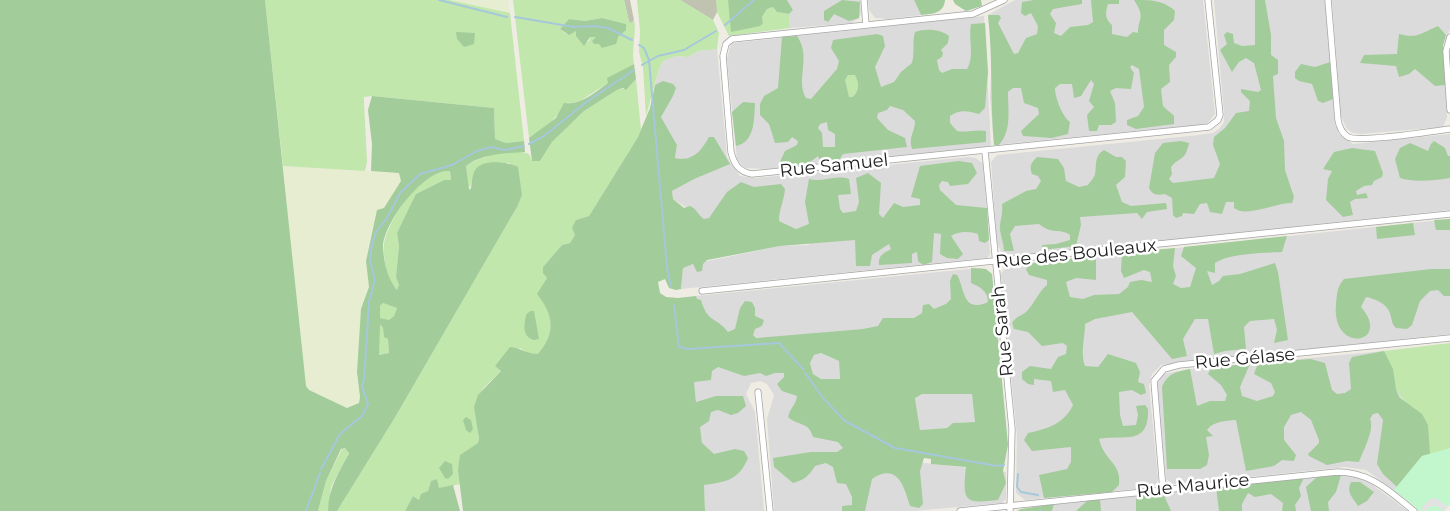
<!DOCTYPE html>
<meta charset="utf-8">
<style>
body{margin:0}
canvas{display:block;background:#efece4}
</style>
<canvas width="1450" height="511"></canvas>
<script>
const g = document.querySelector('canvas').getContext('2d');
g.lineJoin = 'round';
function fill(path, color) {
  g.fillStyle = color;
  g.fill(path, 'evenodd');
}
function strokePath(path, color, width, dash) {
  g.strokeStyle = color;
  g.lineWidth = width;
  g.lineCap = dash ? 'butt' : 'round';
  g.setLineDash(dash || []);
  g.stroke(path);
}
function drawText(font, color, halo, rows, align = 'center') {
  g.font = font + ' Montserrat,sans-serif';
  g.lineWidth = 5;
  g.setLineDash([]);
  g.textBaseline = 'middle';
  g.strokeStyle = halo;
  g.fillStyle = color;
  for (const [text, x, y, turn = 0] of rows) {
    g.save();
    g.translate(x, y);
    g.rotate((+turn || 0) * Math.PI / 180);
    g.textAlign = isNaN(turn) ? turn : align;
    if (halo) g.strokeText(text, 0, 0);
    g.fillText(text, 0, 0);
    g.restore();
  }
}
fill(new Path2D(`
 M787,0H860L861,14L859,18L852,23L790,28L789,14L793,10Z
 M868,0H914L921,15L889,19L875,18L869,10Z
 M1015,0H1203L1215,114L1207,124L994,145L990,97L992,59L988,15Z
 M1214,0H1325L1335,125L1339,134L1353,144L1450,134V210L1026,255L1005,256L1002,254L997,243L991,162L997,155L1190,136L1213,133L1219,129L1224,122V113Z
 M1332,0H1450V29L1443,45L1447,117L1443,127L1360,134L1353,133L1347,129L1341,116Z
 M984,16L991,146L766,169L745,168L737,160L727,59L730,47L733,43Z
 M717,49L727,157L740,176L756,178L969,157L976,158L983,164L990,254L987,258L681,289L683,267L693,264L780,246L809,245L808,225L796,229L779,221L704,219L673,199L672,191L693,178L683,160L675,158L677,145L661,117L655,85L659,69L663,61L676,56L688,57L698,51Z
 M1450,219V334L1161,365L1152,374L1149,385L1158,479L1156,485L1144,488L1025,500L1016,493L1017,436L1001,274L1007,266Z
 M979,268L986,269L992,274L996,315L793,337L700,339L696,296Z
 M773,348L916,462L1006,472V499L1002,503L914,511H774L767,419L774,395L767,384L760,381L751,383L746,394L755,412L764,511H705L702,443L690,356Z
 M1384,351L1422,456L1394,490L1366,470L1345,467L1180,484H1173L1166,479L1157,385L1163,374L1190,369Z
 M821,353L839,361L840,379H821L813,374L810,363L814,355Z
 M972,393L976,422L954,423L948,428L920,430L915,397L922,394Z
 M1332,475H1347L1367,481L1408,511H1017L1054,504Z`), '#dcdbdb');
fill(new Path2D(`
 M624,0H630L634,20L632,23L629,22Z
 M680,0H716L718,10L713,20Z`), '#c0c3b0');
fill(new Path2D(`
 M449,0H508L510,13Z
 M283,166L399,173L401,181L384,209L377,211L369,242L366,261L369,287L361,309L357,372L360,397L359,403L352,407L347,408L309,390L306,387L302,360Z`), '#e7edd0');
fill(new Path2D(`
 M265,0H449L510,13L524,141L506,143L495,139L494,108L372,96L364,97V102L367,162L365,171L283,166Z
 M513,0H624L629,22L632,23L634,20C637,32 631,49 634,64L608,78V83L580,101L568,104L546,127L529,138ZM602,18L626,24L618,37L603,48L596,37H590L589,41L582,44L576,31L566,34L560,29L569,19L585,21Z
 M637,0H680L713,20L719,33L717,49L698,51L688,57L676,56L663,61L659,69L646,116L643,67L639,52L640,31Z
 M716,0H728L730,11L763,23L762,17L767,9L773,7L777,12L789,14L790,28L729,36L717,12Z
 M848,75H855C859,83 860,90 853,97H849L845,80Z
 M636,79L641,130L638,137L589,216L576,220L575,235L570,243L562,245L543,267L547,278L538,294C555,316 555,332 539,354H529L520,348L495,366L501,371C484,388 472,394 477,420C478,428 480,436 478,444C458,454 457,463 460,484L439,489L437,479L431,481L428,491L419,500L413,496L405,511H337L394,419L517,207L510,163H494L480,166L468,190L466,166C477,157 515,147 529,154L532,161H540L552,142L584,111L617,90L628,88Z
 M450,171L451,180H444L416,194L408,210L397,233L399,246L396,277L399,285L398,290C394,286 390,283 388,278C386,273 383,249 384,244C388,220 422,168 450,171Z
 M383,303L397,308L394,316L389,320L380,318V306Z
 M379,325L383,328L384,336L388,339L389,353L379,355Z
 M1450,343V504L1394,490L1422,456L1406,402C1394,393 1390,366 1384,351Z
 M346,448L349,452L331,487L328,511H318L326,481L342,449Z`), '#c1e7ac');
fill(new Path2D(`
 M0,0H265L306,386L309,390L347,408L359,403L360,397L357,372L361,309L369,287L366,261L377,210L384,208L401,181L399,173L371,171L372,144L368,110L372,96L494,108L495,139L506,143L524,141L525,152C505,153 481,154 466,166L469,190L471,188C472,183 472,177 474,172C480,158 508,162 518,167L522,195L517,207L394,419L337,511H328C328,489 339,472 349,453L345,448L341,449L326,481L318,511H0ZM450,171L451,180H444L416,194L408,210L397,233L399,246L396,277L399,285L397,290C387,278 384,263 383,247C383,224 424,168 450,171ZM383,303L397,308L394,316L389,320L380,318V306ZM380,325L383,328L384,337L388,339L389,353L379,355Z
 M728,0H787L793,10L789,14L777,12L773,7L767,9L762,17L763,23L760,26L731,32Z
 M842,0L860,2L859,18L849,21L834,14L828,22L824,20V11Z
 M914,0H945C944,13 933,14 921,15Z
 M953,0H981L982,6L966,11L955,4Z
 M1034,0H1082V4L1053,9L1050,14L1056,23L1054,33L1061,36L1070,27L1088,25L1093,22L1091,0H1119V4H1108C1105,14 1105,19 1112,25V34L1127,37L1133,32L1138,33C1138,18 1146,18 1134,0C1152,0 1163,0 1175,11L1174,20L1164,30V45L1176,52V57L1169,65L1170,82L1161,89L1163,106L1174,116V124L1136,129L1127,125V120L1138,116L1144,107L1139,69L1132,65L1130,67L1134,73L1131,89L1116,88L1110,91L1115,103L1116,122L1111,125H1099L1097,131H1089L1087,115L1094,107L1089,101L1094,84L1091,80L1081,96L1074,98L1072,84H1060L1055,88C1055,97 1062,116 1070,122L1068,134L1052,138L1023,136L1021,131L1039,114L1038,108L1024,103L1021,88H1013L1008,92C1008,111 1012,130 999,145H994C990,102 993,59 988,15H999L1001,18L998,23L1014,54L1018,53L1026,38L1037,34L1038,26L1031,13L1025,16L1021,13L1022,2Z
 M1255,0H1265L1271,35V55L1278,60V74L1273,76L1276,118L1284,141L1285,170L1294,197L1292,203C1274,203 1247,218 1234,208V202H1226L1222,214L1210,212L1207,203L1200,204L1194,214L1183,213L1182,216L1176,218L1173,215L1172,198L1165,194C1158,195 1153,196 1149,188L1155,153L1163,143L1181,141L1189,143C1185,162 1180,156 1171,167L1172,174L1169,179L1173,183L1214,178L1220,164L1213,145L1214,137L1225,128L1236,113L1249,111L1250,101L1241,92V89L1258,92L1261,90L1254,63L1246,58L1239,62L1232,72L1220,50L1227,44L1224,35L1227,32L1233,34L1234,43L1242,46L1255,45Z
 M602,18L626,24V30L618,37L616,44L602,48L599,44H594L592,41L596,37H590L584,46L576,36V31L569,35L560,29L569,19L585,21Z
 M985,23L988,72L985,108L979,114C968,111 960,109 950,116V123L957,131C968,133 974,129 986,131V142L912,149C908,137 915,132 915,121L903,110L890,106L887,110L878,113L877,118L888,130L905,138L907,147L843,154L838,162L821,164L818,156L806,165L782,168L780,162L785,151L797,145L798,141L792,137L788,142L775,143L769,124L760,115V104L764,96L778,88L782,37L797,36C812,57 795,79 806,98L811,99L837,69L839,61L831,48L833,40L877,34L883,36L885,46L875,67L881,87L894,82L901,72L912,63C915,52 912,42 915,32C925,28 941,29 949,36L948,43L941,50L943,53L942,57L937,60L939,70L942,73L952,69H967C975,57 968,38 971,24ZM848,75H855C859,83 860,90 853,97H849L845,80ZM827,122L828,130L835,134V147H823L822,133L818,128L820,124Z
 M1438,26L1446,35L1443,45L1445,85L1435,86L1415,69L1409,74L1399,77L1396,66L1360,63L1364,55L1397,54L1399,34C1418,39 1421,33 1438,26Z
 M456,32L475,33L474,44L464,47L457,39Z
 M1330,62L1333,99L1323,103L1318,101L1312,84L1299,81L1295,78V72L1301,64L1315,67Z
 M634,64L636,79L626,90L623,88L617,90L584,111L552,142L540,161H532L529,138L556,118L564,103C581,106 595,92 608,83L607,78Z
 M663,81L673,84L676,88L673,96L661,117L677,145L675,158C693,162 701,151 709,137H714L730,164L694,179L672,191L673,199L684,208L690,206C697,209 698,215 704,219L709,218L727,192L741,182L754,187L781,184L785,189C784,201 779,209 779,221L796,229L809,224L805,202L809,179C822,183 835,174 849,179L851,194L838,195L840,209L843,213L856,211L859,202L856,178L868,173L881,183L879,214L883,218L894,203L903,207L920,205V199L911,197L920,166L959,161L972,163L977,173L968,184L950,186L948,182L942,181L939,185L940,190L956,205L987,208L989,240L985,243L979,241L978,234C970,231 958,231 951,236L963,254L958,259L947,258L940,254L941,234L934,233L932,262L923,265L918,261L917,252L912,254V263L879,265C878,255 884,253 891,249L889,244L872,255L870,266H856L855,240L780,246L707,260L703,264L702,271L697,272L693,264L683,268L681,289L676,290L669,288L665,279L658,282L660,293L666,297L678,298L696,296L697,299L701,300C708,324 716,316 728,332L735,329L740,308L745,301L752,302L755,308V316L764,320L762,326L755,329L753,335L756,338L863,329L878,326L883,318H914L922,313L923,305L929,304L934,309L946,304L951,299L950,281L953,274L957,275C965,288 962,314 988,302C988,291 980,287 971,283V268L986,269L992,274L1008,445L1003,471L1006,483L998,500C965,504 962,502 966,467L931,464V459L924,458L920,471L923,504L919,508L910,506C904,487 898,462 872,479L865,511H842V506L852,505V497L846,484L837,483L833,467L826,463L815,466C809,476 804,480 793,483L774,467L773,458L811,452H837L843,448L838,442L813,437C809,421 797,426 788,417C790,408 796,405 797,396L782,391L777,384L784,377V373H775L766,376L760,373L744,376L718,367L712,371L711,380L694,382L696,402L716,396H743L746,406L738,413L731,415L718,410L711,412L709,421L700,427L702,443L714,454L735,449L744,451L748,458C739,480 726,482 704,485L705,511H463L458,470L460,455L478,443L479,438L474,407L478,395L501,371L495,366L510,347C521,348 527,354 538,354C556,333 554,315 537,294L547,278L543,273V267L562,245L570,243L575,235L572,228L576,220L589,216L638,137L650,108L655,85ZM821,353L839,361L840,379H821L813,374L810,363L814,355ZM922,394H972L975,422L953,423L947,428L920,430L915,398Z
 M743,102L755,103C754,120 755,142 736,146L732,112Z
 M1434,141L1445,148L1448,156H1450V178C1437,180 1413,183 1400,178L1395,159L1400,148L1410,143L1428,151L1431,144Z
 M1352,148L1375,151L1383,173L1382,177L1374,181L1372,185L1364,186L1356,191L1357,195L1366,193L1368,198L1355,199L1350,202L1353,215L1343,217L1326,200L1328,179L1332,171L1323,169L1334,152Z
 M1104,150L1116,157H1122L1126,161L1125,177L1116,185L1122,202L1131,206L1166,203L1167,209L1147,212L1142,219L1137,213L1080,217L1081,225L1076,246L1042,250V245L1056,244L1070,240V235C1061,228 1052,235 1039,224L1015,226L1010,234L1014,251H1004C1004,242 999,233 1000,225C1001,218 1003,212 1002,204L1026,191L1036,189L1041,181L1038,176L1032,174C1029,166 1031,163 1037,157L1058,159L1064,168L1066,181L1079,187L1088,185C1090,182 1094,178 1095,174C1097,164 1094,156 1104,150Z
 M1450,219V230H1436L1434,220Z
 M1413,223L1415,235L1377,239L1376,227Z
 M1287,236L1282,252C1263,253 1230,253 1215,263V273L1207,271L1212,285L1219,281L1223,276L1240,274L1275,263L1278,272L1288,340L1274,343L1277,330L1274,319L1250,321L1244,327L1246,349L1225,351L1214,354L1208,319H1195L1183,339L1187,356L1172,359L1132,312L1095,319L1085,324C1085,338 1080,353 1085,366L1098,367L1108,354L1136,363L1140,372L1138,382L1144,384L1146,393L1141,395L1132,390L1119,392L1120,415L1123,426L1136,425L1138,415L1136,406L1145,405L1148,409C1149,447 1124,434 1099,439C1104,461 1122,463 1119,485L1112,492L1044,498L1039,475L1067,469L1071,462V447L1032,451L1024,440L1028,433C1047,429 1064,424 1073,405L1065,390L1053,392L1051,381L1034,379V385L1028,384L1022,379V372L1030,366L1051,369L1058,357L1066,354L1067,346L1063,343L1042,346L1028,332L1014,329L1012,323C1016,316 1022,316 1027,311C1035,303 1038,292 1047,285V280L1029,275L1026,269L1031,263L1096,256V280L1076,278L1066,282L1070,297L1083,299L1094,295L1119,294L1128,287L1130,282L1141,280L1152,282L1150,272L1144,270L1124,278L1121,271L1122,253L1175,248L1173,266L1176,276L1173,284L1181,288L1190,287L1196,268L1181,256L1184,247Z
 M1431,269H1450V296H1444L1438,290L1430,291L1420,301L1412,325L1407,329L1396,328C1391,323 1392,319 1390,313C1386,303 1375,299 1366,297L1361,307C1393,344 1331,355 1336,304C1337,293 1337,287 1344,279Z
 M530,311H534L539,339L534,340C522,336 524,326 526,315Z
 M1384,351L1393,369L1396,389L1399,397L1422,414L1428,425L1430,454L1422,456L1397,487L1383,474L1377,464L1383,420L1378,413L1373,414L1370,419C1375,429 1363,451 1359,462L1347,461L1327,465L1309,456L1308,454L1319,443V440L1311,420L1301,412L1291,415L1284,427V440L1296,455L1294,461L1282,460L1274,466L1246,471L1236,420C1226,421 1213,421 1207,430L1213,436L1206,437L1209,455L1207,465L1200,469H1167L1162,387C1168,373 1176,372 1190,369L1197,406L1210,401H1225L1227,395L1221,385L1208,374L1212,367L1250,364L1240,387L1242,396L1257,401L1273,396L1275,392L1271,383L1254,374L1258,363L1311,359L1325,363L1332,390L1337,394L1345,393L1351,389L1349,363L1352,357Z
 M466,417L471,420L473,429L470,433L466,430L463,420Z
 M445,461L452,464L453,474L448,479L445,478L439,468Z
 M1341,475L1336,492L1328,502L1329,511H1311L1306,487L1317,477Z
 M1304,478L1299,488L1301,496L1295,505L1296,511H1282L1283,503L1271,494L1255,497L1248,493L1242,504V511H1219L1216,487Z
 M437,479L439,488L453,485L460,511H405L413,496L419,500L421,494L428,491L431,481Z
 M1351,482H1360L1374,492L1367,501L1358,506C1352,497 1346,492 1351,482Z
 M1163,493L1171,511H1136V500L1140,495Z
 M1100,499L1101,511H1076L1087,501Z
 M1054,504L1052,511H1017L1021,509Z`), '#a2cc9a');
fill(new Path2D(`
 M1450,448V504L1444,511H1420L1394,490L1422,456Z`), '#c2f7ce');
fill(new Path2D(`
 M1436,498L1448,507L1444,511L1437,506H1432L1425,511L1421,508L1430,499Z`), '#e2e2e2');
strokePath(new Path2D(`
 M439,0L507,17
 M515,17L574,27L595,26L608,28L632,40
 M725,25L754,0
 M639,45L644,48L649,60L667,267L671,286
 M642,65L658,56L684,50L716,31
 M529,144L544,136L585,103L634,70
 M674,305L679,347L688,349L779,343L803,369
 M805,373L823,398L845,421L895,448L997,466L1004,465
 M321,469L340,434L363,415L368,404L362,386L364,380L369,302L375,280L370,261L371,248L376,232L387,218L400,193L420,174L452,165L477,151L491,147L505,150L524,146
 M1018,474L1017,487L1021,492L1038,495
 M1040,510L1041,511
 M306,511L320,473`), '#a6c8db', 2);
const minor = new Path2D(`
 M864,0L866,25
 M1004,0L973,14L732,39L726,44L723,56L731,152C734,164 739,172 752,174L1209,127L1218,120L1220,115L1208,0
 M1328,0L1338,120C1339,126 1342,133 1348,137C1359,143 1433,131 1450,129
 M1450,37L1446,51L1450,110
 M985,151L1012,429L1010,511
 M702,291L1450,214
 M758,392L770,511
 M1163,490L1154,381L1164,369L1179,365L1450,338
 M960,511L1337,472C1371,472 1389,491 1414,511`);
strokePath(minor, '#a5a5a5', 7);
strokePath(minor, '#fff', 5.5);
drawText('18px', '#1e1e1e', '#fff', [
 ["Rue Samuel",834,166,-6],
 ["Rue des Bouleaux",1076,254,-6],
 ["Rue Sarah",1003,331,-96],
 ["Rue Gélase",1245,359,-5],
 ["Rue Maurice",1193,486,-6]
]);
</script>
